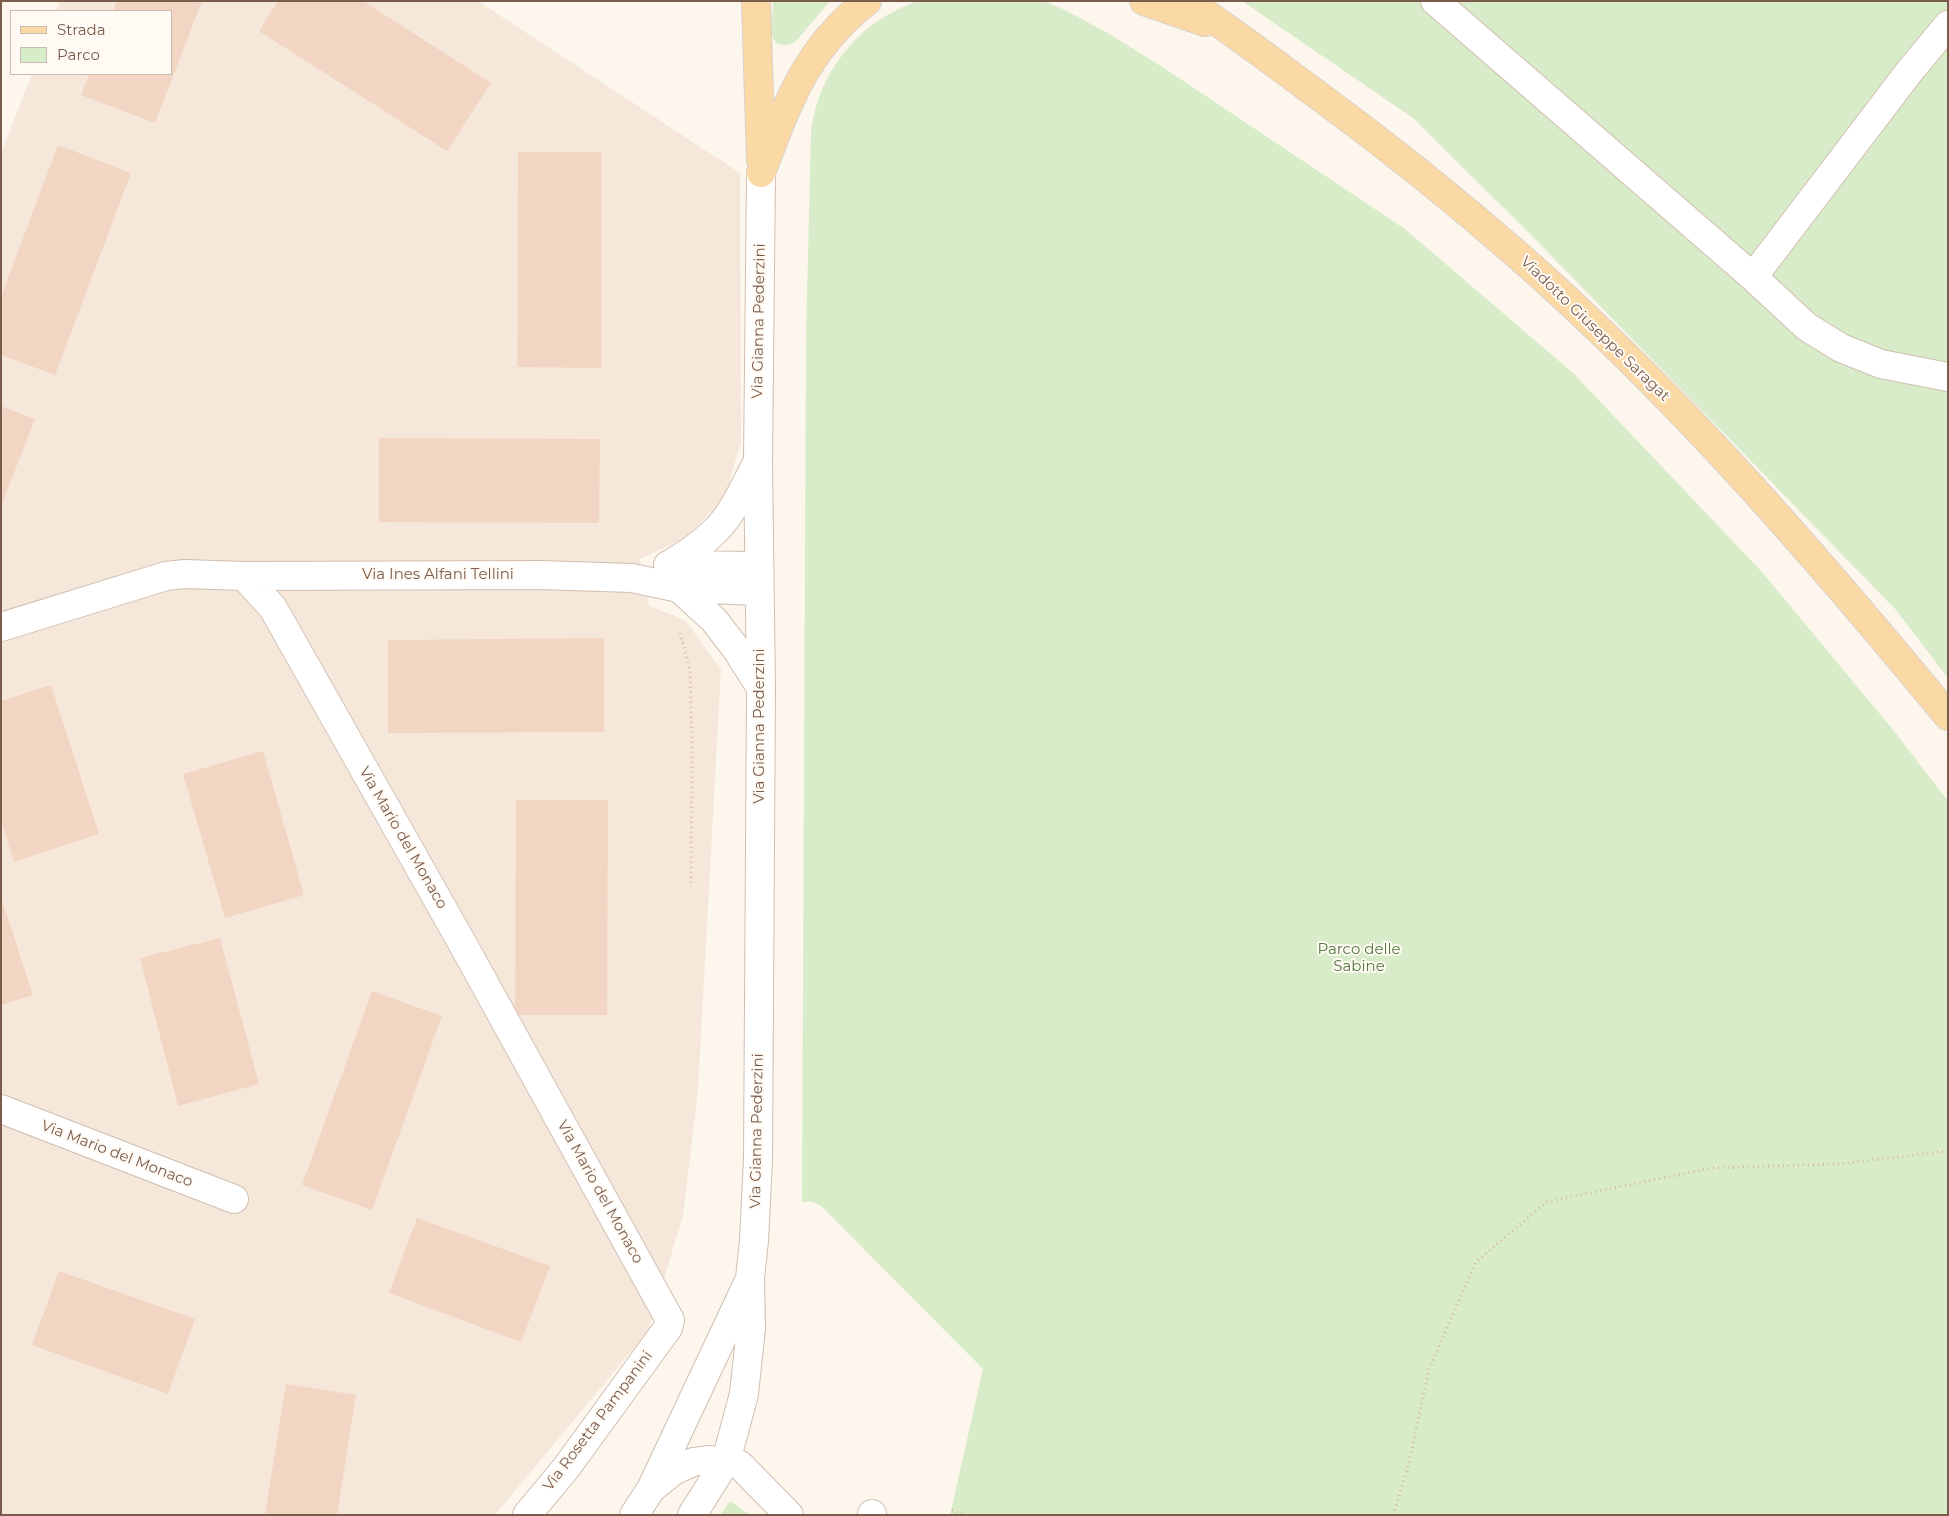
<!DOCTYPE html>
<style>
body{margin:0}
#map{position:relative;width:1949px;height:1516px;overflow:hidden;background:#fdf6ec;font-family:Montserrat,sans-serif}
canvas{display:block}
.frame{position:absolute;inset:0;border:2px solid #7a5c4d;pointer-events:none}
.legend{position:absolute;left:10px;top:10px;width:162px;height:65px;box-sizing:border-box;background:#fffaf3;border:1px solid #cabbb1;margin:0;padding:6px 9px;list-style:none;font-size:15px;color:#7a5c4d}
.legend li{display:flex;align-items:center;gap:10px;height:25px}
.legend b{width:25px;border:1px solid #cabbb1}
</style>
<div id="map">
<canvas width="1949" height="1516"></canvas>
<div class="frame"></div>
<ul class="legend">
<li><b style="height:6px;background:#fbd9a5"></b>Strada</li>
<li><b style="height:14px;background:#d8ecc9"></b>Parco</li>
</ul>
</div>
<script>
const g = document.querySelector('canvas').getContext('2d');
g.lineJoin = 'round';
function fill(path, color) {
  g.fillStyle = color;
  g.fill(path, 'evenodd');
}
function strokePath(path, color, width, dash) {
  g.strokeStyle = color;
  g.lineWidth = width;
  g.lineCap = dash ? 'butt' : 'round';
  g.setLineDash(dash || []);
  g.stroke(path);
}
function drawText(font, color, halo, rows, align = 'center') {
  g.font = font + ' Montserrat,sans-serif';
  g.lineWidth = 4;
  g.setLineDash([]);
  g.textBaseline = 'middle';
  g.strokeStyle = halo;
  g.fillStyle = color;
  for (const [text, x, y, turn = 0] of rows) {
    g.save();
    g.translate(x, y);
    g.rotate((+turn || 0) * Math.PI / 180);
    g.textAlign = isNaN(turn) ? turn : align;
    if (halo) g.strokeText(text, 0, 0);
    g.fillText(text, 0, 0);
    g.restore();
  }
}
fill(new Path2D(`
 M60,1H478L740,173L741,442L725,497L686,538L640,559L649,606L685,620L721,669L698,1090L683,1216L648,1331L495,1515H1V153L32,74H171V11H56Z`), '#f5e8da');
fill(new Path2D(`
 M773,1H830L797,40C792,44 787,46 782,45C765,42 774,13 773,1Z
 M916,1H1044L1065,10L1106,32L1164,68L1405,229L1573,373L1762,572L1894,731L1948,801V1515H950L983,1369L821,1206C814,1202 810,1200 802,1203L806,335L811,133C816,89 837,53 872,25C885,15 901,8 916,1Z
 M1242,1H1948V678L1896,610L1535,239L1413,118Z
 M730,1501L750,1515H720Z`), '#d8ecc9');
fill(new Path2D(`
 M117,1H202L155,123L81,95L89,74H171V11H113Z
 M278,1H363L491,83L447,151L259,31Z
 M58,145L131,173L55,375L1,355V297Z
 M518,152H601V368L517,367Z
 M1,406L35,419L1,506Z
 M379,438L600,439L599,523L379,522Z
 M604,638V732L388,733V640Z
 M51,685L99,834L14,862L1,821V701Z
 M263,751L304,895L225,918L183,774Z
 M516,800H608L607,1015H515Z
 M1,897L33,995L1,1005Z
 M220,938L259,1084L178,1106L140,958Z
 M372,991L442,1016L372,1210L302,1185Z
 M417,1218L550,1266L521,1342L389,1293Z
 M59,1271L195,1319L168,1394L32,1345Z
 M286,1384L356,1395L337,1515H265Z`), '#f3d5c3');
const minor = new Path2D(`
 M1435,1L1753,277L1807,327L1841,348L1881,364L1948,377
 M1753,277L1909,72L1948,25
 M668,565L758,566
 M669,565C686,555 702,544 716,530C734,512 745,485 757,463
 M244,576L540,575L632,578L679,588L759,591
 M679,588L714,620L737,650L761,688
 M1,627L166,576L185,574L244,576L273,608L461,941L670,1320L668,1328L662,1336L566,1468L527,1515
 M1,1109L234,1199
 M652,1488L673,1471L693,1462L707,1460L726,1461L740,1465L789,1515
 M634,1515L651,1489L748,1283
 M692,1515L726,1461L744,1394L751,1328L750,1278L754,1241L758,1159L761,688L758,462L761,173
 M872,1515V1514`);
const major = new Path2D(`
 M756,1L761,160
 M1144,1L1205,22
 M1187,1C1231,30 1273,62 1315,93C1386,145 1455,200 1521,258C1678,396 1815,555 1948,716
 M761,173C788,102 805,50 867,1`);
strokePath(minor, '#d1beb0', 30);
strokePath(major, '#dad1cd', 30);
strokePath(new Path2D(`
 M680,633L690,671L692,744L691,887
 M952,1510L965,1515
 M1393,1515L1407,1471L1429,1369L1476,1262L1546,1202L1711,1168L1838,1164L1948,1151`), '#d9b8a5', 3, [1, 4]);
strokePath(minor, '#fff', 28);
strokePath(major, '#fbd9a5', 28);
drawText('15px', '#7a5c4d', '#fffaf3', [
 ["Via Gianna Pederzini",759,321,-89],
 ["Viadotto Giuseppe Saragat",1595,329,44],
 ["Via Ines Alfani Tellini",438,575],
 ["Via Gianna Pederzini",760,726,-90],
 ["Via Mario del Monaco",403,838,60],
 ["Via Gianna Pederzini",757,1131,-89],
 ["Via Mario del Monaco",117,1154,21],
 ["Via Mario del Monaco",600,1192,61],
 ["Via Rosetta Pampanini",598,1421,-53]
]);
drawText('15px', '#537a41', '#fffaf3', [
 ["Parco delle",1359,950],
 ["Sabine",1359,967]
]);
</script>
